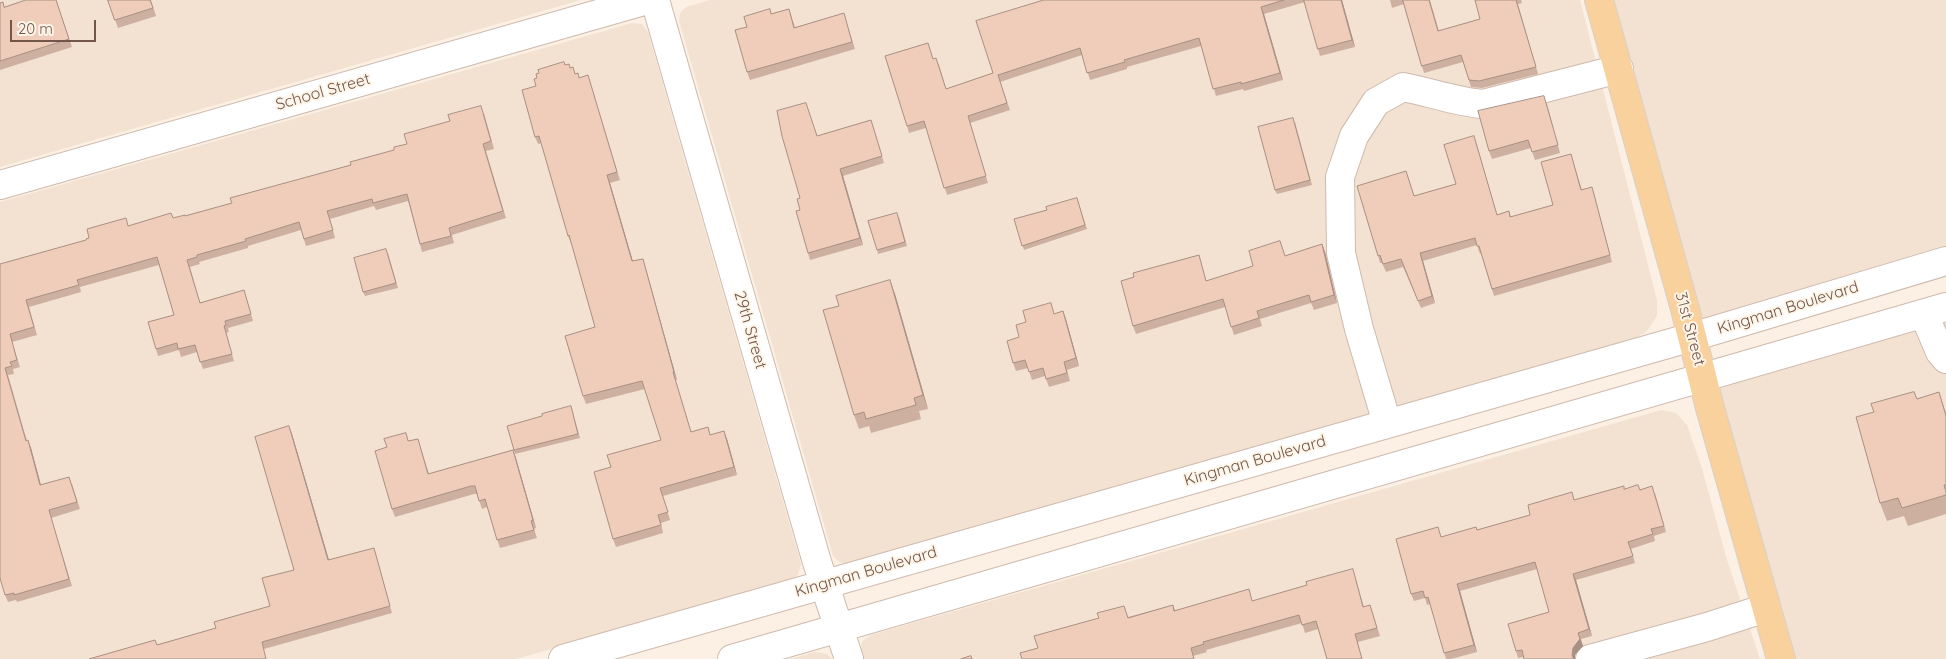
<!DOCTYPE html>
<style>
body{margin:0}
#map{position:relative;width:1946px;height:659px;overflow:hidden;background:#fbf0e3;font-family:Quicksand,sans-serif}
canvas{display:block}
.scale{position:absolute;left:10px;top:20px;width:86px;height:22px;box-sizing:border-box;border:2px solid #72564a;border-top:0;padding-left:6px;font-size:15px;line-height:18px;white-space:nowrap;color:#72564a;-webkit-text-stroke:4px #fef5e9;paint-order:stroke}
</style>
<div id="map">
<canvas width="1946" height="659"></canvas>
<div class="scale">20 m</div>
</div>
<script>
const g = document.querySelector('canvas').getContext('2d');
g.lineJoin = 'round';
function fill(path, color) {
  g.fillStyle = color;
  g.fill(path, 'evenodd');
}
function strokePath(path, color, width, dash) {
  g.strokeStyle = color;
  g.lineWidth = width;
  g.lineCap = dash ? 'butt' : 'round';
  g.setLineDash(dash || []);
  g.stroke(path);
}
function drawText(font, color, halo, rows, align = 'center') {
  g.font = font + ' Quicksand,sans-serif';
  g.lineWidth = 4;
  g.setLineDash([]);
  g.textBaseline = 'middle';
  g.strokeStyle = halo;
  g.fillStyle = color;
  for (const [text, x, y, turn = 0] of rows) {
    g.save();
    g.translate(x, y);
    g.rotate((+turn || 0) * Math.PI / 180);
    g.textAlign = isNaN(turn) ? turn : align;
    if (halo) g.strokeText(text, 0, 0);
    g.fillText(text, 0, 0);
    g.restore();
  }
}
fill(new Path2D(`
 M0,0H581L0,167Z
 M710,0H1580L1657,300V316L1647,331L1638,337L850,563H841L833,556L679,21L680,13L686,7Z
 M1599,0H1946V261L1692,337Z
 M632,23L642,24L648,32L801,564L798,575L790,581L516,659H0V202Z
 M1946,307V659H1781L1702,378Z
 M1661,410L1676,413L1687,425L1701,465L1727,560L1760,659H864L861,646L863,641L871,635Z
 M815,652L827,654L832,659H790Z`), '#f3e2d2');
const minor = new Path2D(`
 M655,0L817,562L849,659
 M0,185L647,0
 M1924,314L1940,352L1946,359
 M1387,423L1359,329L1341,253L1340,177L1354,136L1376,102L1403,87C1430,92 1456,102 1483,104L1619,69
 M563,659L1692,337L1946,261
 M732,659L1946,307
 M1590,659L1707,627L1766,608`);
const major = new Path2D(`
 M1599,0L1685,309L1710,408L1781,659`);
strokePath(minor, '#cebaad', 30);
strokePath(major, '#d8d0cc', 30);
strokePath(minor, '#fff', 28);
strokePath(major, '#f8d19d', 28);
fill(new Path2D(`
 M56,0L72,47L0,70V3L5,7Z
 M108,0H151L156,16L118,28Z
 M1044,0H1342L1355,47L1320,56L1305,2L1264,14L1283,80L1244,91L1243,89L1216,96L1201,46L1127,67V69L1090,80L1082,55L1000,82L1010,110L970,123L988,183L947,195L926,128L909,133L907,126L934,59L939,65L946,89L993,73Z
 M1390,0H1430L1439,31L1480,19L1475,0H1521L1522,3L1518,4L1538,74L1482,88L1471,87L1463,62L1424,73L1404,4L1392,8Z
 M789,9L795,27L846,21L855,49L750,80L747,72V27L771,14Z
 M565,65L570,68L573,67L575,74L579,78L590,83L620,180L610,183L633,261L643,259L645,266L677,380H675L691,432L711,435L727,439L737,475L663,496L670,520L661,523L663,533L616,547L613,539L611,467L661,440L645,389L586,404L583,396L595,327L572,243H571L568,236L542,143L538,144L535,137L536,86L537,78Z
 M1547,104L1560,153L1535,160L1531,148L1492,159L1489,151Z
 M484,113L494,149L486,151L506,218L452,235L454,243L422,252L408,201L376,210L374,206L330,219L335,238L306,246L301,230L248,246V248L199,262L200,264L190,267L200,303L244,290L253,321L228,328L229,332L226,333L234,361L203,369L197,352L181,357L179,350L158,356L156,349L174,315L159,265L80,287L81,292L29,307L37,335L12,342L20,367L13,369L14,374L8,375L27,441L31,448L41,485L72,484L80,509L51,518L72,586L17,602L16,600L8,602L5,595L0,264L86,240L128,226L185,216L232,203L351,165L394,150L407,144Z
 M871,120L884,163L843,176L863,245L810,260L808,253L800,210V198L817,136Z
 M1295,122L1312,185L1277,194L1275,190Z
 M1474,136L1497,215L1509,211L1511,217L1553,205L1573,161L1582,190L1594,194L1612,262L1494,296L1481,253L1480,254L1477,245L1423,261L1435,303L1421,308L1403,267L1386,272L1382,263H1380L1378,256L1406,171L1414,196L1456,184Z
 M1077,198L1087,229L1024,250L1014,219L1047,210Z
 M899,217L907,246L878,254L877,250Z
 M1322,244L1325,252L1337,303L1314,310L1311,303L1260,319L1262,326L1234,335L1225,307L1136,334L1133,326L1201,263L1206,281Z
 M388,253L398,288L365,296L363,292Z
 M895,294L928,409L919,411L921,419L871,433L869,426L859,429L854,415Z
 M1063,311L1079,366L1067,370L1070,381L1049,387L1045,376L1032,380L1028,368L1016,371L1013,363L1019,337L1054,314Z
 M1939,392L1946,413V514L1908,526L1904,516L1887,521L1880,503L1917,399Z
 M571,406L580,438L515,454L514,450L542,416Z
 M292,434L329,560L376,555L392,613L264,649L157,645L216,628L270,606L294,570Z
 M418,439L429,474L513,450L536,528L534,529L537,538L500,548L487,507L482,509L477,494H474L395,517L392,509L409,441Z
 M1625,489H1640L1655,493L1666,532L1654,536L1655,541L1631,549L1635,563L1576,580L1592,636L1581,639L1583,646L1575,655L1523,657L1518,658L1516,651L1549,612L1537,569L1460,591L1477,652L1451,659H1446L1430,604L1427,605L1425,598L1414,601L1411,594L1441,537L1477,530L1530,515L1575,500Z
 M1355,577L1364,607L1370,605L1380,636L1358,642L1362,659H1327L1318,629L1305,633L1302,623L1206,650L1207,652L1193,656L1038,648L1128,617L1173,605L1175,610L1253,601Z`), '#ceb0a1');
fill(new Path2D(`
 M1341,0H1342L1355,47L1352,40Z
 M1261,7L1264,14L1283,80L1280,73Z
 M840,169L843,176L863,245L860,238Z
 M607,175L610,183L635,269L632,261Z
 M1322,244L1325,252L1337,303L1334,295Z
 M1420,253L1423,261L1435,303L1432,296Z
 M643,259L645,266L677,380L674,372Z
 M890,280L895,294L928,409L923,395Z
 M1063,311L1066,319L1079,366L1076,358Z
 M289,426L292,434L331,567L328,560Z
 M724,431L727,439L737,475L734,467Z
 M28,440L31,448L43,493L40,485Z
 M513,450L516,458L536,528L533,520Z
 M1573,574L1576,580L1592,636L1589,629Z
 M1457,584L1460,591L1477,652L1474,645Z
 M1578,633L1583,646L1575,655V659H1574L1572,656L1573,648Z`), '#a89083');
const building = new Path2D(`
 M26,0H56L69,39L0,61V3L3,2L4,7Z
 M108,0H150L153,8L115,20Z
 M1044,0H1284L1261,7L1280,73L1241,84V82L1213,89L1199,38L1124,60L1125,62L1087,73L1080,48L998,75L1007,103L968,116L986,176L944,188L924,121L907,126L885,56L928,43L933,59L936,58L946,89L993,73L976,21Z
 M1304,0H1341L1352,40L1318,49Z
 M1403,0H1429L1438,31L1480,19L1475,0H1516L1536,67L1479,81L1469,80L1461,55L1422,66Z
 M770,9L771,14L789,9L794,28L844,13L852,42L747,72L735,30L747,27L744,17Z
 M564,62L565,65L569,64L570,68L573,67L575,74L578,73L579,78L588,75L617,172L607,175L632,261L643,259L674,372H673L691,432L708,427L710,435L724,431L734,467L660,488L668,512L658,515L661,525L613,539L594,472L611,467L607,455L661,440L642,381L583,396L565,336L595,327L569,235L568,236L539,136L535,137L522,90L536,86L534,79L537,78L536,74L539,73L538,70Z
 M1544,96L1558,145L1532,152L1528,140L1489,151L1478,111Z
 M806,103L817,136L871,120L882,156L840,169L860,238L808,253L796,211L800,210L797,199L800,198L782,136L777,111Z
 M481,106L491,141L483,144L503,211L449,228L451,236L420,244L407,194L373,203L372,199L327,211L333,230L304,239L299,222L245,239L246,241L197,255V257L187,260L200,303L244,290L251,314L225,321L226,325L224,326L232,354L200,362L195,345L178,349L177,343L156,349L148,322L174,315L157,257L77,280L79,285L26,300L34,327L10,334L17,360L10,362L12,366L5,368L26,441L28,440L40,485L69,477L77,502L49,510L69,579L14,595V593L5,595L0,578V264L86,240V239L89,238L87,229L126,218L128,226L171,213L173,218L185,215V216L232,203L230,198L351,165L350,162L394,150V147L407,144L404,134L450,121L448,115Z
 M1293,118L1310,180L1275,190L1258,127Z
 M1474,136L1497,215L1509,211L1510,217L1553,205L1541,162L1571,154L1581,190L1592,187L1610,255L1492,289L1479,246H1477L1475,238L1420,253L1432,296L1418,301L1401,259L1383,264L1380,255L1378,256L1357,186L1406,171L1414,196L1456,184L1444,145Z
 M1077,198L1085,225L1022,246L1014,219L1047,210L1046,207Z
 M897,213L905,242L877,250L868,221Z
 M1280,241L1285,256L1322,244L1334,295L1311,302L1309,295L1257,311L1259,318L1231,327L1223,299L1133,326L1121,281L1134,277L1133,273L1199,255L1206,281L1253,266L1249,251Z
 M386,249L396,283L363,292L354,258Z
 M890,280L923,395L914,398L916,405L866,419L864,412L854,415L823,310L839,306L836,296Z
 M1051,303L1054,314L1063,311L1076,358L1064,362L1067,373L1046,379L1043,368L1029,372L1025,360L1013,363L1007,341L1019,337L1016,325L1026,322L1023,311Z
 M1914,392L1917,399L1939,392L1946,416V485H1944L1946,492V495L1902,508L1898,498L1880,503L1856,417L1874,412L1871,404Z
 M571,406L578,434L514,450L507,426L542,416V414Z
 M289,426L328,560L374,548L390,606L262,642L266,659H89L155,640L157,645L216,628L214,622L270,606L262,578L294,570L255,437Z
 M406,433L408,441L418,439L428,474L513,450L533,520L531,521L534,530L497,540L485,499L479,501L475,486H471L392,509L375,451L387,447L384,439Z
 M1638,485L1640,490L1652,486L1664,526L1651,529L1653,534L1628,542L1633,556L1573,574L1589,629L1578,633L1580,639L1573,648L1572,656L1574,659H1524L1522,650L1516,651L1508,624L1549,612L1535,562L1457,584L1474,645L1444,653L1428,597L1425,598L1423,591L1411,594L1396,539L1438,527L1441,537L1476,527L1477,530L1530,515L1528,505L1572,492L1574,500L1624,486V489Z
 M1353,569L1363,607L1370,605L1377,628L1355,634L1362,659H1327L1316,621L1302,625L1299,615L1203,642L1204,644L1191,648L1194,659H1022L1020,653L1038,648L1034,636L1099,618L1097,613L1124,606L1128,618L1173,605L1174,611L1249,589L1252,601L1307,585L1306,582Z
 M971,656L972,659H961Z`);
fill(building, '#f0cdbb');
strokePath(building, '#a89083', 1);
drawText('16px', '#72564a', '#fef5e9', [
 ["School Street",323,92,-16],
 ["Kingman Boulevard",1788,308,-17],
 ["31st Street",1690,329,75],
 ["29th Street",750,330,74],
 ["Kingman Boulevard",1255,461,-16],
 ["Kingman Boulevard",866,572,-16]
]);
</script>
